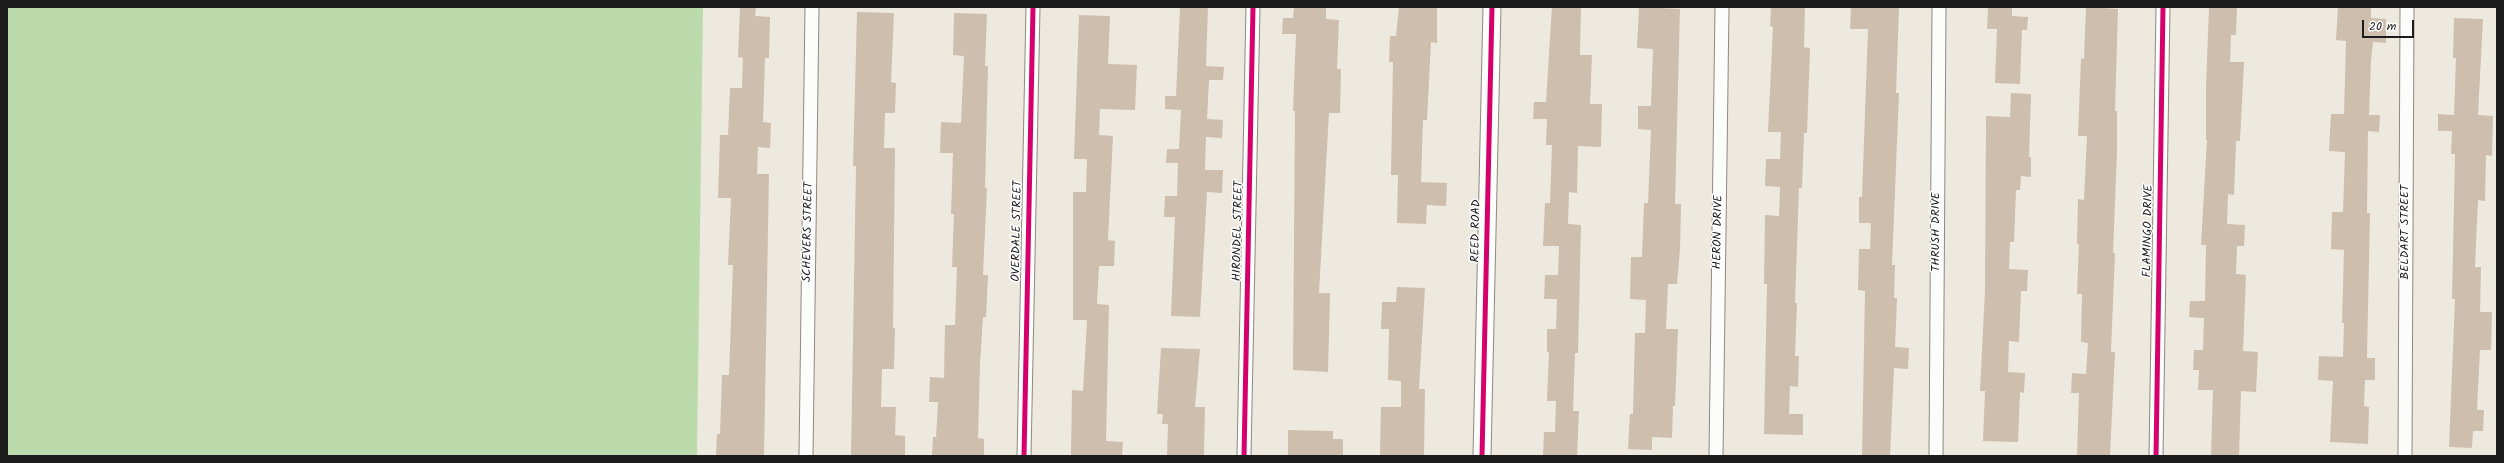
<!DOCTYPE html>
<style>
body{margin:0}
#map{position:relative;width:2504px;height:463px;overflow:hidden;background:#eee9de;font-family:Kalam,sans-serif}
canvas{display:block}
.frame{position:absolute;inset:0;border:8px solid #1c1c1c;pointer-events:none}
.scale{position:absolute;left:2362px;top:20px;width:52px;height:18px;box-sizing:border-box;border:2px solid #1c1c1c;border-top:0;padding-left:5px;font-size:12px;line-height:14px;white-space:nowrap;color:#1c1c1c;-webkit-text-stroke:3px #fff;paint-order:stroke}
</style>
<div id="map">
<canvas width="2504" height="463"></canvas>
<div class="frame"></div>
<div class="scale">20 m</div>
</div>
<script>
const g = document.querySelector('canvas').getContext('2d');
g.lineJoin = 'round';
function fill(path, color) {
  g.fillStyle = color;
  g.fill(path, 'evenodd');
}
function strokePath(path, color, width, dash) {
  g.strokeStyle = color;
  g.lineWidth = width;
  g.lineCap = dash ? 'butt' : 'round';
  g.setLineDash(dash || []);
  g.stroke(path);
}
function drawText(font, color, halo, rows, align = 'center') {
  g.font = font + ' Kalam,sans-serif';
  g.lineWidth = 3;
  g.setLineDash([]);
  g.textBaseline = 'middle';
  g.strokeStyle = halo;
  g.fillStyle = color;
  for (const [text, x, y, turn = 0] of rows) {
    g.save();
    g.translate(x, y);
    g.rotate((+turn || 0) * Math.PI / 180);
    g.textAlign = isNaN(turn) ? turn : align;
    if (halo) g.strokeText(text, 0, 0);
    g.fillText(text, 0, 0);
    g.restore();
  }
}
fill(new Path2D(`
 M7,7H703L697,456H7Z`), '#bcdbac');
fill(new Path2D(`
 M740,7H756L755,16L770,17L769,58H765L763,122L771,123L770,148L758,147L757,174H769L764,456H716L717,434H720L722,375H729L733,265H728L731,198H718L720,135H728L730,88H742L743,58L738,57Z
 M1180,7H1208L1206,66L1224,67L1223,80H1209L1207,119L1223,120L1222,138L1206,137L1205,170H1223L1222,193L1207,192L1200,317L1171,316L1175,217H1164L1165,196H1177L1178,163H1166L1167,149H1179L1181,110L1165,109V96H1176Z
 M1294,7H1326V19L1339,20L1337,69H1341L1340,113H1329L1319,293H1330L1328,372L1293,370L1295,111H1293L1296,34H1282L1283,18H1293Z
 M1399,7H1437V43L1431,42L1427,120H1423L1421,182L1447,183L1446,206L1427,205L1426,224L1397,223L1398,175H1391L1393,62H1389L1390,36H1396Z
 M1552,7H1581L1580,55H1592L1590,104H1602L1601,147L1578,146L1577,193L1569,192L1568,224L1581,225L1578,353H1575L1573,411H1579L1577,456H1543L1544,432H1555L1556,401H1547L1549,352H1547V329H1556L1557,299H1544L1545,275H1558L1559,246H1543L1545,203H1550L1552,145H1546L1547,119H1533L1534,102H1546Z
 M1639,7L1680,9L1675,204H1681L1680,249L1677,284H1668L1666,329H1678L1675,406H1673L1672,438L1652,437V450L1628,449L1630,414H1633L1635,333H1645L1646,300L1630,299L1631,257H1642L1644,203H1648L1651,130L1638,129V106H1651L1653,49L1637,48Z
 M1771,7H1805L1804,47L1810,48L1807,133H1804L1802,188H1799L1795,303H1797L1795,356H1799L1798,387L1790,386L1789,414H1803V435L1764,434L1767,284H1764L1765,215L1779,216L1780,187L1765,186L1766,159H1780L1781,132H1768L1773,27L1770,26Z
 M1851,7H1899L1896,93H1899L1892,265H1895L1894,298H1897L1895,347L1909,348L1908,369L1894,368L1890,456H1862L1865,291L1858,290L1859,249H1870L1871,223H1859V197H1862L1868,29H1850Z
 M1988,7H2012V16L2028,17L2027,30H2022L2020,84L1995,83L1997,29H1987Z
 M2086,7L2118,9L2115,111H2117V151L2113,253H2115L2111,352H2115L2110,456H2077L2079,393H2071L2072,373L2086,374L2088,343L2081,342L2082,294H2077L2079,244H2077L2078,199L2084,200L2087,136H2078L2081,58L2084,59Z
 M2209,7H2237L2236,35H2231L2230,62H2244L2240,141H2236L2234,195L2228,194L2227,224L2245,225L2244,246H2237L2236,274L2246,275L2243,351L2258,352L2256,392L2241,391L2239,456H2211L2213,390H2198L2199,370H2193L2194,350H2203L2204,318L2189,317L2190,301H2205L2206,245H2201L2207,140H2206V87Z
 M2338,7H2371V18L2386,19V43L2373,42L2371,60L2369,115H2380L2379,132L2368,131L2367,213H2370L2367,358H2375V380H2365L2364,406L2369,407L2368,444L2330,442L2333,381L2318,380L2319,356L2343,357L2344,323H2342L2344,250L2331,249L2332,212H2343L2345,152L2329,151L2331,114H2344L2346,41L2336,40Z
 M857,12L894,13L891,82L896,83L895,113H885L884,148H895L893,328H895L894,369H882L881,407H896L895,435L905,436V456H851L856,166H853Z
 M954,13L987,14L985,66H988L985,188H987L983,275H988L986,317H983L980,363L978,438L984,439V456H932L933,437H936L938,402H929L930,377L944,378L945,325H955L957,267H952L954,214H951L953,153H940L941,122L961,123L964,56L953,55Z
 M1079,15L1110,16L1108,64L1137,65L1135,110L1100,109L1099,135L1113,136L1108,240L1115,241L1114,266H1099L1097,304L1109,305L1106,441L1123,442L1122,456H1071L1072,390L1083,391L1087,320H1073V192H1086L1087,159H1074Z
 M2454,18L2483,19L2478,115L2493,116L2492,156L2486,155L2485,201L2478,200L2475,267H2481L2480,312H2492L2491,350H2480L2477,410H2484L2483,431H2473L2472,448L2449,447L2455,299H2452L2455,154H2451L2452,131H2438V114L2454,115L2456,58H2453Z
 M2011,93L2031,94L2029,157H2031V177L2021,176L2020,190H2016L2014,242H2010L2009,269L2028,270L2027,291H2021L2019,342L2009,341L2008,372L2025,373L2024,393L2020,392L2018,442L1983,441L1985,391H1980L1985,290L1986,116L2010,117Z
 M1397,287L1425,288L1419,389H1425L1424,456H1380L1381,407H1401V381L1388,380L1389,329H1381L1382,302H1396Z
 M1161,348L1200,349L1195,407H1205L1204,456H1167L1168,424H1162L1163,414H1157Z
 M1288,430L1333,431V439H1343V456H1288Z`), '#cebeae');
const minor = new Path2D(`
 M806,456L812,7
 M1024,456L1033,7
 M1244,456L1253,7
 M1716,456L1722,7
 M1936,456L1939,7
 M2156,456L2163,7
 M2405,456L2407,7`);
const tertiary = new Path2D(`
 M1482,456L1492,7`);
strokePath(minor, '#8c8983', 15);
strokePath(tertiary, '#8c8983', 19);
strokePath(minor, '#fcfcfa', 13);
strokePath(tertiary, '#fcfcfa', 17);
strokePath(new Path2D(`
 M1024,456L1033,7
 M1244,456L1253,7
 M1482,456L1492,7
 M2156,456L2163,7`), '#d6006c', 5);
drawText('12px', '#1c1c1c', '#fff', [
 ["OVERDALE STREET",1018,231,-89],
 ["HIRONDEL STREET",1239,231,-89],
 ["REED ROAD",1477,231,-89],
 ["FLAMINGO DRIVE",2149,231,-89],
 ["SCHEVERS STREET",809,232,-89],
 ["HERON DRIVE",1719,232,-89],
 ["THRUSH DRIVE",1937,232,-90],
 ["BELDART STREET",2406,232,-90]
]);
</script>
